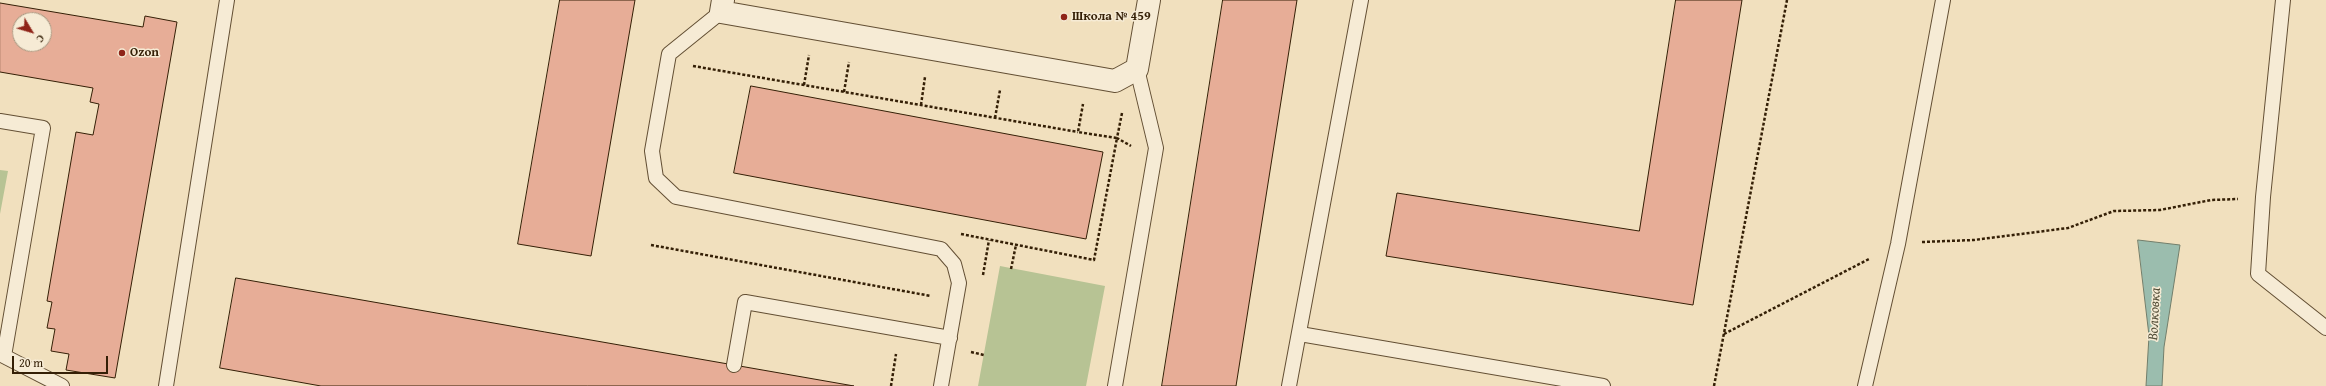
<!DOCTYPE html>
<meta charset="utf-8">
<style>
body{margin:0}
#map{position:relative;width:2326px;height:386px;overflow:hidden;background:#f1e0be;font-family:"Gentium Book Plus",serif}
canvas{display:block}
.north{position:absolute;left:12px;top:12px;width:40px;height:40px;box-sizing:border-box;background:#f6ebd5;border:1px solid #a89982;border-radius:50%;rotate:128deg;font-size:11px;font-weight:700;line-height:16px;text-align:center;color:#341f06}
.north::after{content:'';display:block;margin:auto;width:14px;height:18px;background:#8f2418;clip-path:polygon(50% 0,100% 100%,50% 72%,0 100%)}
.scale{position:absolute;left:12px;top:356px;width:96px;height:18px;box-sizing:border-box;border:2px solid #341f06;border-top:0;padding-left:5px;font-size:12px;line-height:14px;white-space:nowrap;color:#341f06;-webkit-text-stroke:3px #f6ebd5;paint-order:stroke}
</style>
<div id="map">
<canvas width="2326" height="386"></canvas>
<div class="north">С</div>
<div class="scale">20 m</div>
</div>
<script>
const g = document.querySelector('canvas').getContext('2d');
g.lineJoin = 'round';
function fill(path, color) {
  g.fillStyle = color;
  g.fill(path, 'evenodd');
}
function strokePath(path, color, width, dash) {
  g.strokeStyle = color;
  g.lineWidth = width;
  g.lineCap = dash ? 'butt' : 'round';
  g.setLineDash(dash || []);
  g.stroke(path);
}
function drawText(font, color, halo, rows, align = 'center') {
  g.font = font + ' "Gentium Book Plus",serif';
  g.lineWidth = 3;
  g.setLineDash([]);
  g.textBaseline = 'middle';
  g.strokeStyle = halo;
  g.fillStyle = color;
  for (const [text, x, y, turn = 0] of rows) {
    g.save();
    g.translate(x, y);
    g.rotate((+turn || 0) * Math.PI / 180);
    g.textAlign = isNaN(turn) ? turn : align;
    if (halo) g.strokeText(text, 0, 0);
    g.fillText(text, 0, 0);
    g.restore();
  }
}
fill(new Path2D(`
 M0,170L8,171L0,214Z
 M1000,266L1105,286L1086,386H978Z`), '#b7c394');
const water = new Path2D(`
 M2138,240L2180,245L2164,347L2162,386H2146L2149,336Z`);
fill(water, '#9bbdae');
strokePath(water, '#727e6b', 1);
const building = new Path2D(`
 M560,0H635L591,256L518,244Z
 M1223,0H1297L1236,386H1162Z
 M1676,0H1742L1693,305L1386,256L1397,193L1639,231Z
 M0,3L143,27L145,16L177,22L115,378L66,370L69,354L51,351L55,329L47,328L52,302L47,301L76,132L93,135L99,104L90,102L93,88L0,72ZM20,20H44V44H20Z
 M751,86L1103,152L1086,239L734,173Z
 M236,278L854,386H321L220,368Z`);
fill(building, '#e7ad97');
strokePath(building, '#341f06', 1);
const service = new Path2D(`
 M2283,0L2263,197L2258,274L2326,328
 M721,12L669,54L652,151L656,178L676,197L941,249L954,264L959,283L941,386
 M0,121L43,128L4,356
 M1300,334L1603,386
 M0,354L62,386
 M734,365L745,302L950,338
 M166,386L227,0
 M1115,386L1156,148L1137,69
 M1289,386L1361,0
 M1865,386L1898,244L1943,0`);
const minor = new Path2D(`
 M723,0L721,12L1115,81L1137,69L1149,0`);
strokePath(service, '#634f34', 16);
strokePath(minor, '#634f34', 24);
strokePath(new Path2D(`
 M693,66L1078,132
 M804,85L809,55
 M844,92L849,62
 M921,105L925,77
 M1122,113L1117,138L1131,146
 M995,118L1000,90
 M961,234L1094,260L1117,138L1078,132L1083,104
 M1922,242L1974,240L2068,228L2114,211L2160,210L2211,200L2238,199
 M651,245L931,296
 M1011,269L1016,245
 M983,275L989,240
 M1724,334L1869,259
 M971,352L984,355
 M891,386L896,354
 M1714,386L1787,0`), '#341f06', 2.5, [3, 2]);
strokePath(service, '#f6ebd5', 14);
strokePath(minor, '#f6ebd5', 22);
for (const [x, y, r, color] of [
 [1064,17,4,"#8f2418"],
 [122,53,4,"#8f2418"]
]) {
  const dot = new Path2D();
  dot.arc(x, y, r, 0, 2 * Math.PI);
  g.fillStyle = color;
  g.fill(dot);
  strokePath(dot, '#f6ebd5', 1.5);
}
drawText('bold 13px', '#341f06', '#f6ebd5', [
 ["Школа № 459",1072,17],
 ["Ozon",130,53]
], 'left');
drawText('italic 14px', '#534e38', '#f6ebd5', [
 ["Волковка",2155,314,-87]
]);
</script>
